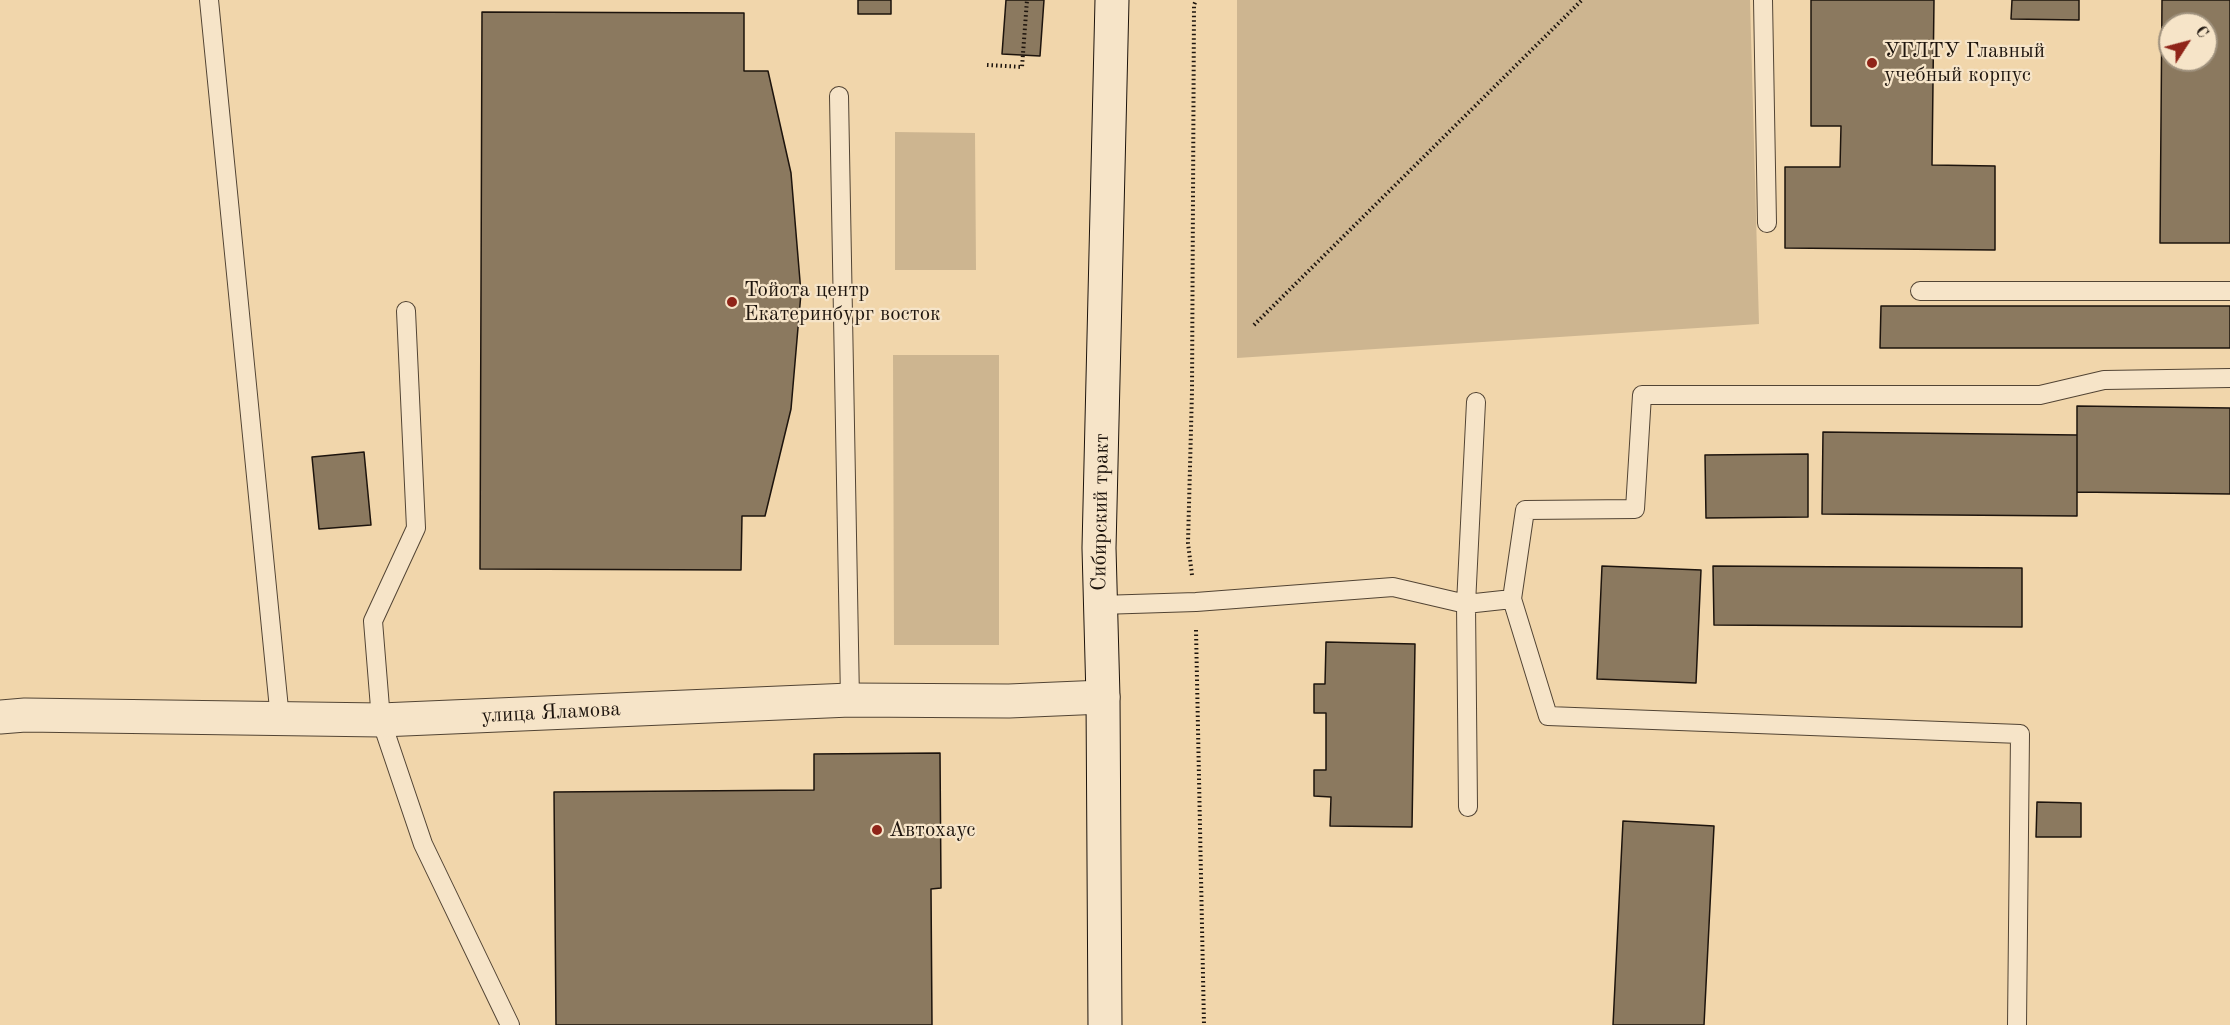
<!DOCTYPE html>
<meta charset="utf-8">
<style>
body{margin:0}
#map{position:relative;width:2230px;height:1025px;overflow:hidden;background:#f1d6ab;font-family:"Old Standard TT",serif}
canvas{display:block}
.north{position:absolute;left:2158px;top:12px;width:60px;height:60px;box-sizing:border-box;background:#f6e4c8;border:2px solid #9f917d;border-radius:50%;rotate:54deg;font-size:16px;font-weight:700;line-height:24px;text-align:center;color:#1d140d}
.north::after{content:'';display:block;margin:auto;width:21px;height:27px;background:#8f2418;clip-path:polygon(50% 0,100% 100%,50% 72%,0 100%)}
</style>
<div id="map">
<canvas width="2230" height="1025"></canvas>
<div class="north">С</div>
</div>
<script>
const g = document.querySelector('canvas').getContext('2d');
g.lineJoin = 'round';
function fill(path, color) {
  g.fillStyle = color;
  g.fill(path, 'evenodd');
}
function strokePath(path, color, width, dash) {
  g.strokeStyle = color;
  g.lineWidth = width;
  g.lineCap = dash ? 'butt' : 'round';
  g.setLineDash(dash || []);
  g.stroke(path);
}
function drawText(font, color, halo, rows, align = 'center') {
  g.font = font + ' "Old Standard TT",serif';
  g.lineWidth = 4.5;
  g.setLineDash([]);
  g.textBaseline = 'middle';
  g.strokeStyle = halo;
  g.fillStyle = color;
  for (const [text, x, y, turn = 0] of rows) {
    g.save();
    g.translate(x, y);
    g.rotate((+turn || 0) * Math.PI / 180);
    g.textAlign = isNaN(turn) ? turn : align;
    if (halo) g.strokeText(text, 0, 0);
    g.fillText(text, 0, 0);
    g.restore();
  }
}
fill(new Path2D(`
 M1237,0H1750L1759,324L1237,358Z
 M895,132L975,133L976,270H895Z
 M893,355H999V645H894Z`), '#cdb590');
const building = new Path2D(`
 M858,0H891V14H858Z
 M1006,0H1044L1040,56L1002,54Z
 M1811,0H1934L1932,165L1995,166V250L1785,248V167H1840L1841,126H1811Z
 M2012,0H2079V20L2011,19Z
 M2162,0H2230V243H2160ZM2170,24H2206V60H2170Z
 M482,12L744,13V71H768L791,173L801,293L791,409L765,516H742L741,570L480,569Z
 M1881,306H2230V348H1880Z
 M2077,406L2230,408V494L2077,492Z
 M1823,432L2077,435V516L1822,514Z
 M364,452L371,525L319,529L312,457Z
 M1808,454V517L1706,518L1705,455Z
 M1602,566L1701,570L1696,683L1597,679Z
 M1713,566L2022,568V627L1714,625Z
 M1326,642L1415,644L1412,827L1330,826L1331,797L1314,796V770H1326V713H1314V684H1325Z
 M940,753L941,888L931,889L932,1025H556L554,792L814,790V754Z
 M2037,802L2081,803V837H2036Z
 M1623,821L1714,826L1704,1025H1613Z`);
fill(building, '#8b795f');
strokePath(building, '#1d140d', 1.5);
const service = new Path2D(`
 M209,0L280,719
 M1763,0L1767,223
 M839,96L850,700
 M1920,291H2230
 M406,311L416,528L373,621L381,720L423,844L510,1025
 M1512,599L1548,716L2020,734L2017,1025
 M1100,605L1196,602L1393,587L1466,604L1512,599L1525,510L1635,509L1642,395H2040L2104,380L2230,378
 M1468,807L1466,604L1476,402`);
const minor = new Path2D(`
 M0,717L25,715L381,720L850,700L1009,701L1103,697`);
const secondary = new Path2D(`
 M1105,1025L1103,697L1099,548L1112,0`);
strokePath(service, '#524434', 20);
strokePath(minor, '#524434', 35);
strokePath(secondary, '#1d140d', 35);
strokePath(new Path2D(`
 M987,65L1022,67L1027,0
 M1254,325L1582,0
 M1192,575L1188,543L1192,391L1194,5L1196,0
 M1196,630L1204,1025`), '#1d140d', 4, [1.5, 3]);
strokePath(service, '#f6e4c8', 18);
strokePath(minor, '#f6e4c8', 33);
strokePath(secondary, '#f6e4c8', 33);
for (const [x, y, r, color] of [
 [1872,63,6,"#8f2418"],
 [732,302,6,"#8f2418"],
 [877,830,6,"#8f2418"]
]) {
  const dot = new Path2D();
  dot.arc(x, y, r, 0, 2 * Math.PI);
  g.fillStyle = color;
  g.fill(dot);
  strokePath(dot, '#f6e4c8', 2);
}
drawText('21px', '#1d140d', '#f6e4c8', [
 ["УГЛТУ Главный",1884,51],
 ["учебный корпус",1884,75],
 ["Тойота центр",744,290],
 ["Екатеринбург восток",744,314],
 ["Автохаус",889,830]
], 'left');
drawText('21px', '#1d140d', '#f6e4c8', [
 ["Сибирский тракт",1101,512,-89],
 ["улица Яламова",551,713,-3]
]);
</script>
